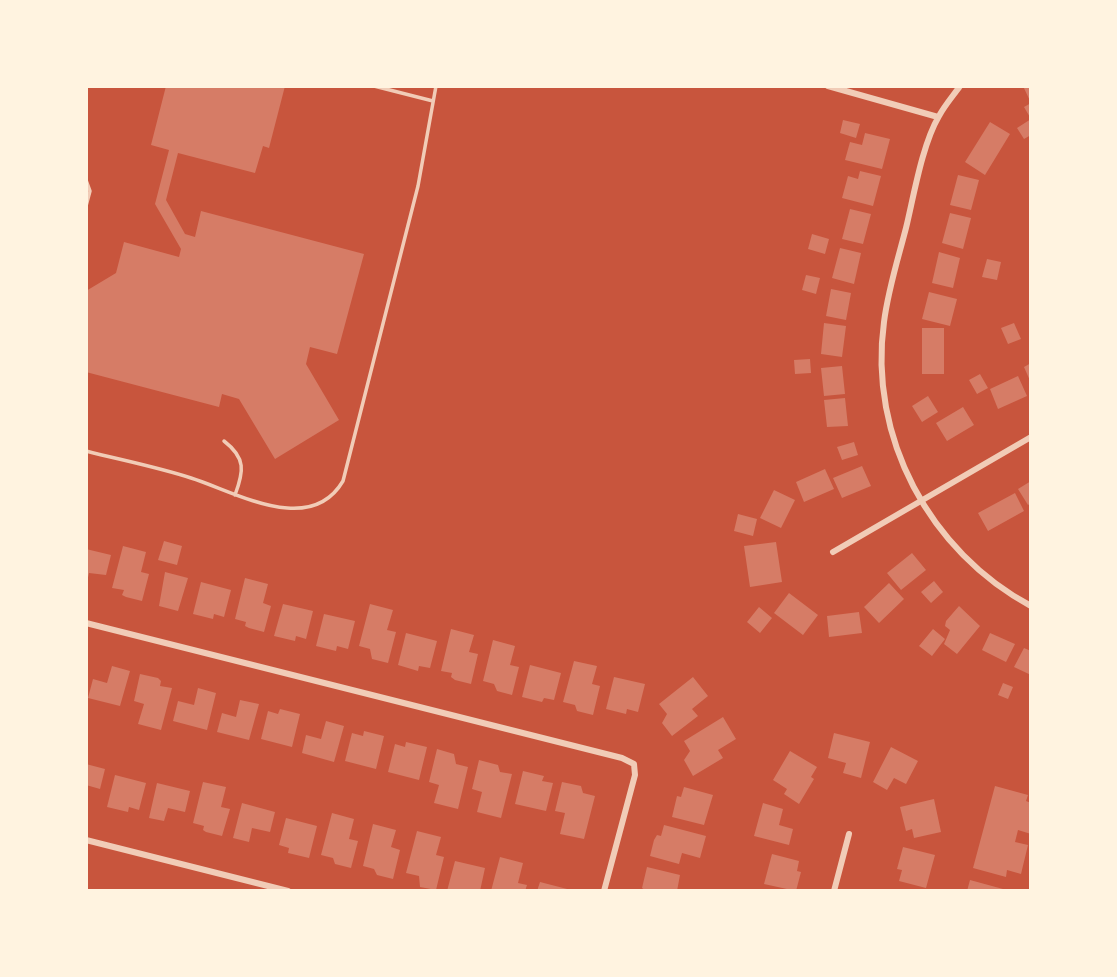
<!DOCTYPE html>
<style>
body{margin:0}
#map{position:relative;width:1117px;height:977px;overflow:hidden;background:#c8553d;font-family:"Noto Serif",serif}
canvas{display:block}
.frame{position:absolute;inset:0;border:88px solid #fff3e0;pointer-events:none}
</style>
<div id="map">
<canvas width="1117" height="977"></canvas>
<div class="frame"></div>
</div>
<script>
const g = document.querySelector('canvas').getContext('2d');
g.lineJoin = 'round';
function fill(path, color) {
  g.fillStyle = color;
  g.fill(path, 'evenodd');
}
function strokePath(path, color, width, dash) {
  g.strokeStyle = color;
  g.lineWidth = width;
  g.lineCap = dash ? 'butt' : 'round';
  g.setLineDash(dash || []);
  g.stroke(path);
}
fill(new Path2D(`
 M166,86H285L269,148L263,146L255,173L178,153L166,200L185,234L195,237L201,211L364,254L337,354L310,347L306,364L339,420L275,459L239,399L222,394L219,407L86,372V291L116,273L124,242L179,257L181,249L155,204L169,150L151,145Z
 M1023,86H1031V135L1024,139L1017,128L1031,119L1024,107L1031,103Z
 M843,120L860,124L856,138L840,133Z
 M990,122L1010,134L985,175L965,162Z
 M865,133L890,139L882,169L845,160L850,142L862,145Z
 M860,171L881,176L873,206L842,198L848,176L858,179Z
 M958,175L979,180L971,210L950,205Z
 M850,209L871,214L863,244L842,239Z
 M950,213L971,218L963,249L942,243Z
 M812,234L829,239L825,254L808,249Z
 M840,248L861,253L854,284L832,278Z
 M939,252L960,258L953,288L932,283Z
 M987,259L1001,262L997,280L982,277Z
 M806,275L820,278L816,294L802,290Z
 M831,289L851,293L846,320L826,316Z
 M929,292L957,299L950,326L922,319Z
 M824,323L846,326L842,357L821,354Z
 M1014,323L1021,339L1008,344L1001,328Z
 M922,328H944V374H922Z
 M810,359L811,373L795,374L794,360Z
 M1031,363V383L1024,367Z
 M842,366L845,394L824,396L821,368Z
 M980,374L988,388L977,394L969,380Z
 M1018,376L1027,396L998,409L990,389Z
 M928,396L938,412L922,422L912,406Z
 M845,398L848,426L827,427L824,400Z
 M963,407L974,425L947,441L936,423Z
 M854,442L858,455L842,460L837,447Z
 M862,466L871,486L842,498L833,478Z
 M825,469L834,489L804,502L796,482Z
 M1031,481V503L1028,505L1018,489Z
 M774,490L795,500L781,528L760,518Z
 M1015,493L1024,511L988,531L978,513Z
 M738,514L757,519L753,536L734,531Z
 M164,541L182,546L177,565L158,560Z
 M776,542L782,582L750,587L744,546Z
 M123,546L146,552L141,572L149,574L142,601L126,597L122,595L124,590L112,588Z
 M86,549L111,555L106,575L89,573L87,582Z
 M912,553L926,570L901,590L887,573Z
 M165,572L188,578L178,611L159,606Z
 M245,578L268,584L263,603L271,606L264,632L249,628L245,626L246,622L235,619Z
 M934,581L943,592L931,603L921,592Z
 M201,582L231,590L224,617L214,614L213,619L193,614Z
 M889,583L904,599L879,623L864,607Z
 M789,593L818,615L803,635L774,613Z
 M283,604L313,611L306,639L296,636L295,641L274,636Z
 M370,604L393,610L387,630L396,632L388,663L372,659L370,649L359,646Z
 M959,606L980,626L957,654L944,644L950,630L945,626L946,621Z
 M759,607L772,618L760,633L747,622Z
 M859,612L862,633L829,637L827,616Z
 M324,614L355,621L348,649L337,646L336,651L316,646Z
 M451,629L474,635L469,652L478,654L471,684L455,680L451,677L452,673L441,671Z
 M933,629L945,639L932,656L919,646Z
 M406,633L437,641L430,668L419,666L418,671L398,665Z
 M990,633L1015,644L1006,662L982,650Z
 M493,640L515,646L510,665L519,667L512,695L497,691L494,684L483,681Z
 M1024,648L1031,651V675L1014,667Z
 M574,661L597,666L592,684L600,686L593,715L577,711L575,705L563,702Z
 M530,665L561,673L554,700L544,698L542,702L522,697Z
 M112,666L130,671L120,706L88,698L93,679L107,683Z
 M140,674L158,678L161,681L160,686L172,688L161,730L138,724L144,704L134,701Z
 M614,677L645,684L638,712L627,709L626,714L606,709Z
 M693,677L708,696L692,709L698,716L672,736L662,723L667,714L659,704Z
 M1003,683L1013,687L1008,699L998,695Z
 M198,688L216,693L207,730L173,721L178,701L194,705Z
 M240,700L259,704L249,740L217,732L222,713L236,717Z
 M280,709L300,714L292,747L261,739L268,711L278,714Z
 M723,717L736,739L718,750L723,758L693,776L684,760L690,751L684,741Z
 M326,721L344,726L334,762L302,753L306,735L321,739Z
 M364,731L384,736L376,769L345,761L352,733L363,736Z
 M834,733L870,742L861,778L843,773L846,763L828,758Z
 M406,742L427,747L419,780L388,772L395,744L405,747Z
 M891,747L918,761L906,784L894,778L887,790L873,782Z
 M437,749L454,754L456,764L468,767L458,809L434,803L439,785L429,782Z
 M790,751L817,767L811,777L814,779L799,804L784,794L787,789L773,780Z
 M479,760L498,765L500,772L512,774L501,818L477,812L482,792L472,789Z
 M86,764L105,769L100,789L86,785Z
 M523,771L544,776L542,781L553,783L546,811L515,804Z
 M115,775L146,783L139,810L129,807L128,812L107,807Z
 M203,782L226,787L221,807L230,809L222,836L206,832L203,830L204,826L193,823Z
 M562,782L581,786L583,793L595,796L584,839L560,834L565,813L555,811Z
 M157,783L190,791L185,812L168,808L164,821L149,818Z
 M995,786L1028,795L1026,801L1031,803V834L1018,830L1015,842L1028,845L1021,874L1007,870L1006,877L973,868Z
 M684,787L713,795L704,825L672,817L677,796L681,797Z
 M934,799L941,832L914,838L912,829L906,831L900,807Z
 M242,803L275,812L270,832L252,828L249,842L233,838Z
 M763,803L783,809L779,825L793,829L789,845L754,836Z
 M332,813L354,819L349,839L358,841L351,868L335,864L333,858L321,855Z
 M286,818L317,826L309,858L288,853L289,848L279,845Z
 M373,824L396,830L391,847L400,850L393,879L377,875L374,869L363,866Z
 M664,825L706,836L700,858L682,853L679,864L650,856L654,840L657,835L661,836Z
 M417,831L441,837L436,855L444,857L436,890L420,887L419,876L406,873Z
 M903,847L935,855L926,888L899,881L902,870L897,869Z
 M772,854L799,861L797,871L801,872L796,891L764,884Z
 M500,857L523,863L518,883L527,885L525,891H491Z
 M455,861L485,868L480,891H447Z
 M647,867L680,875L677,891H646L642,888Z
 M970,880L1003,889L1002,891H967Z
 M540,882L571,890V891H537Z`), '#d67c66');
strokePath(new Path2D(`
 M374,86L433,101
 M86,180L90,191L86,206
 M224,441C246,458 244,471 235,495
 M86,451C121,460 157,467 191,478C236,492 310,537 343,481L418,186L436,86`), '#f1ccb7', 3.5);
strokePath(new Path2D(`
 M828,86L938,117
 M960,86C953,96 945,105 939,116C922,145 914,195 906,228C898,259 888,290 884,322C868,437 930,552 1031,606
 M833,552L1031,437
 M86,623L622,758L634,764L635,775L604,891
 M86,840L288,891
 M834,891L849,834`), '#f1ccb7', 6);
</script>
